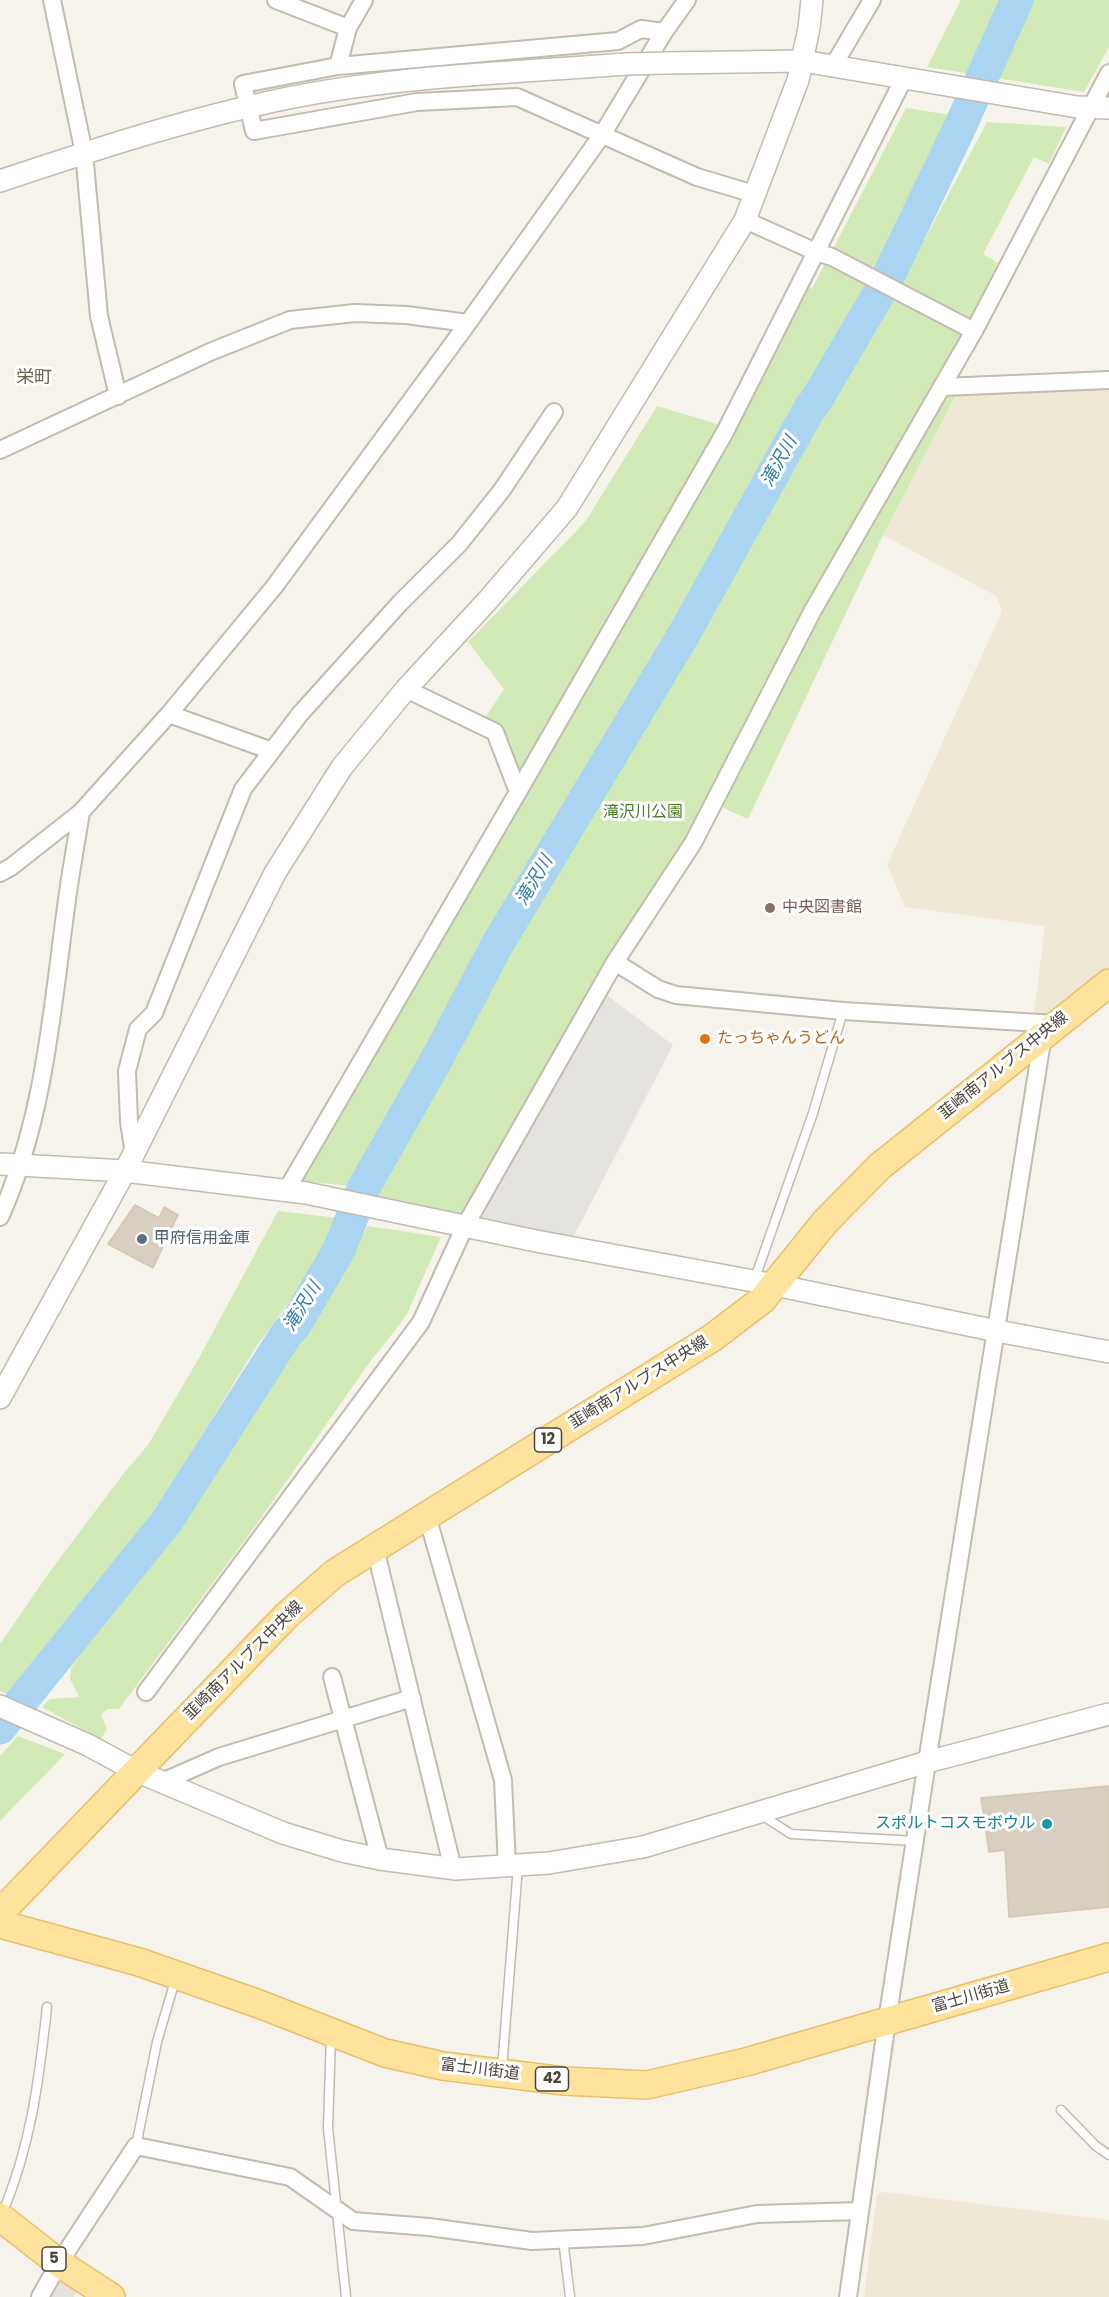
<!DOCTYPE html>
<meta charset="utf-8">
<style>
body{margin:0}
canvas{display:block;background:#f6f3ec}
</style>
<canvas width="1109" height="2297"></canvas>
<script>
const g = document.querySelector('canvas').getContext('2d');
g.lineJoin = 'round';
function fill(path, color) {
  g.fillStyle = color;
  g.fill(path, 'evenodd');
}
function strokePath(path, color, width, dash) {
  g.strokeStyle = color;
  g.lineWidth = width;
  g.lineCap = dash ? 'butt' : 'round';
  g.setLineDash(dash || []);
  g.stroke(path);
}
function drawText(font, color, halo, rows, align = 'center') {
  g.font = font + ' Poppins,"Noto Sans JP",sans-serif';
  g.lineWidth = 6;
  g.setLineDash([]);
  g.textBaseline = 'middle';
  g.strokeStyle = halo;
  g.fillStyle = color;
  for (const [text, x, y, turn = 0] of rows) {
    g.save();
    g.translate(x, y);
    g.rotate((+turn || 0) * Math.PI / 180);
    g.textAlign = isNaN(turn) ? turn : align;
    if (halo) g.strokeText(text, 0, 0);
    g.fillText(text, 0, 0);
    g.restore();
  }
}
fill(new Path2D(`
 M1109,389V976L1051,1022L1033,1021L1045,926L905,907L887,865L1002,611L996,596L883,535L956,395Z
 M885,2192L1109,2220V2297H864L877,2194Z`), '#efe8d6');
fill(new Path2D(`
 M961,0H1109V47L1084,92L927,67Z
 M906,108L957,116L876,273L831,253Z
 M987,122L1066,127L1049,164L1034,157L983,254L998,263L970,318L901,284Z
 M825,264L869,286L552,843L542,839L539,863L354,1186L300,1181L523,791L483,721L504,689L468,642L585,522L657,406L727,427L797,289L812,288Z
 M900,291L974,331L697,835L465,1226L354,1203L439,1055L489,959L673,653L811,406L864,321Z
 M946,391H958L883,535L748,819L717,805L815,616Z
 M278,1211L338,1218L304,1282L256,1347L170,1488L123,1555L65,1627L13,1696L0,1691V1644L51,1570L124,1473L148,1445L199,1358Z
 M368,1226L441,1237L407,1314L397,1328L369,1363L256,1525L119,1709H108L101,1715L107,1729L101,1739L42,1707L50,1699L79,1697L70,1679L71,1668L89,1642L113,1614L155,1557L215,1470L254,1411L323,1296L338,1281L339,1270Z
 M18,1736L65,1754L0,1821V1756Z`), '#d2eab5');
fill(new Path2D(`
 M600,990L673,1045L568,1247L465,1226Z
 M56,2277L78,2289L74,2297H46Z`), '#e5e3e0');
strokePath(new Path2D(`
 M0,1728L167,1521L287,1333L295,1325L339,1250L363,1189L439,1055L497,945L684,634L811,406L814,404L885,283L959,129L1017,0`), '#a9d4f2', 33);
const building = new Path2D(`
 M135,1205L159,1218L164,1207L178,1215L153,1268L108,1244Z
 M1109,1786V1907L1009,1917L1005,1850L989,1852L981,1798Z`);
fill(building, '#d8cfc1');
strokePath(building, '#d3c7b4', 1.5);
const service = new Path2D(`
 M754,1281L813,1113L843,1011
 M760,1814L791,1834L915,1841
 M331,2036L328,2128L346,2297
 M502,2069L518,1866
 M1061,2110L1096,2146L1109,2155
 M136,2146L157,2042L176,1977
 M2,2214C31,2146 39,2080 47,2007
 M563,2239L570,2297`);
const minor = new Path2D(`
 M52,0L84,153L99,316L118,396
 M276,0L348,28
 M664,32L641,29L618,41L338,66L243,84L254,131L417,102L517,97L697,177L754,194
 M338,66L348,28L364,0
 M832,68L872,0
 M745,220L816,252L832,257L974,331
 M942,387L1109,380
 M0,450L210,352L290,320L355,313L406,315L468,323
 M169,714L272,751
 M518,792L725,432L903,80
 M0,873L11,867L81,812L169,714L274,587L468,323L602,135L664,32L687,0
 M615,962L658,989L676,995L843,1011L1056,1024
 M134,1154L129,1122L127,1071L138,1029L154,1013L243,789L300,714L400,603L459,544L502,490L554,412
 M286,1191L518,792L495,732L406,689
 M0,1217C44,1120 52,1011 66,907C70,875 76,844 81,812
 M427,1516L503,1780L507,1867
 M375,1548L453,1869
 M332,1677L380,1859
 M146,1692L421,1322L465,1226L615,962L693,843L813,610L974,331L1109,73
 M162,1782L219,1757L412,1698
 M40,2297L59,2263L136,2146L290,2177L353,2221L429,2227L532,2241L643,2236L757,2214L860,2211
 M848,2297L887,2021L927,1762L1043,1035`);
const tertiary = new Path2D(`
 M667,63L803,61L1077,107L1109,108
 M0,181C90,151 181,121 274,101C390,76 509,73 626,64
 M0,1164L125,1171L306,1193L536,1241L775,1285L997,1331L1109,1352
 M0,1398L125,1171L275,873L342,767L406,689L488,600L567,508L745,220L798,80L809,28L812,0
 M0,1706L88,1745L136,1771L283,1833L342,1851L380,1859L456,1869L549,1863L643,1847L927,1762L1109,1714`);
const primary = new Path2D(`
 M0,1913L287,1615L335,1573L712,1338L762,1300L825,1222L879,1167L1109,983
 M0,1924L139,1962L259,2004L385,2053L443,2066L564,2081L647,2085L746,2062L1109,1957
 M0,2217L59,2263L111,2297`);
strokePath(service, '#c2bbae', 11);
strokePath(minor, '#c2bbae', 20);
strokePath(tertiary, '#c2bbae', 24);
strokePath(primary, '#e6c16a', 30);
strokePath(service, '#fff', 8);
strokePath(minor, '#fff', 16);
strokePath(tertiary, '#fff', 21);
strokePath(primary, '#ffe39c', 27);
const tertiaryBridge = new Path2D(`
 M626,64L667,63`);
strokePath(tertiaryBridge, '#c2bbae', 24, []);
strokePath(tertiaryBridge, '#fff', 21);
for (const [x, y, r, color] of [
 [770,908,6,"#8d6e63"],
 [705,1039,6,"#e8710a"],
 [142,1239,6,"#5c6f8a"],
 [1047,1824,6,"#0f9aa8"]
]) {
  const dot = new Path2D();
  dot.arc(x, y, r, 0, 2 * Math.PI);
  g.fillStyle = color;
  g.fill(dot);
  strokePath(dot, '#fff', 2);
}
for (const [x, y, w] of [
 [548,1440,27],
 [552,2079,33],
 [54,2259,24]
]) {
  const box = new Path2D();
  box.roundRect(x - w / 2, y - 12, w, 24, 4.5);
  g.fillStyle = '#fff';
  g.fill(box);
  strokePath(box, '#4b4439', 1.5);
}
drawText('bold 15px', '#4b4439', null, [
 ["12",548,1440],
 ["42",552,2079],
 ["5",54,2259]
]);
drawText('16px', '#4a7f2a', '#fff', [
 ["滝沢川公園",643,813]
]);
drawText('16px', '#785e54', '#fff', [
 ["中央図書館",782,908]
], 'left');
drawText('16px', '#c56008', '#fff', [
 ["たっちゃんうどん",717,1039]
], 'left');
drawText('16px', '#4b4439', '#fff', [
 ["韮崎南アルプス中央線",1004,1066,-39],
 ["韮崎南アルプス中央線",639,1383,-32],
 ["韮崎南アルプス中央線",244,1661,-45],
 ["富士川街道",971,1997,-16],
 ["富士川街道",480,2070,7]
]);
drawText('16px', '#4e5e75', '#fff', [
 ["甲府信用金庫",154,1239]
], 'left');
drawText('16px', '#0d838f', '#fff', [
 ["スポルトコスモボウル",1035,1824]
], 'right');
drawText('18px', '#6e6250', '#fff', [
 ["栄町",34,378]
]);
drawText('italic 18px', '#2e7ab2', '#fff', [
 ["滝沢川",780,462,-61],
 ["滝沢川",535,881,-59],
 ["滝沢川",303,1307,-58]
]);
</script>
